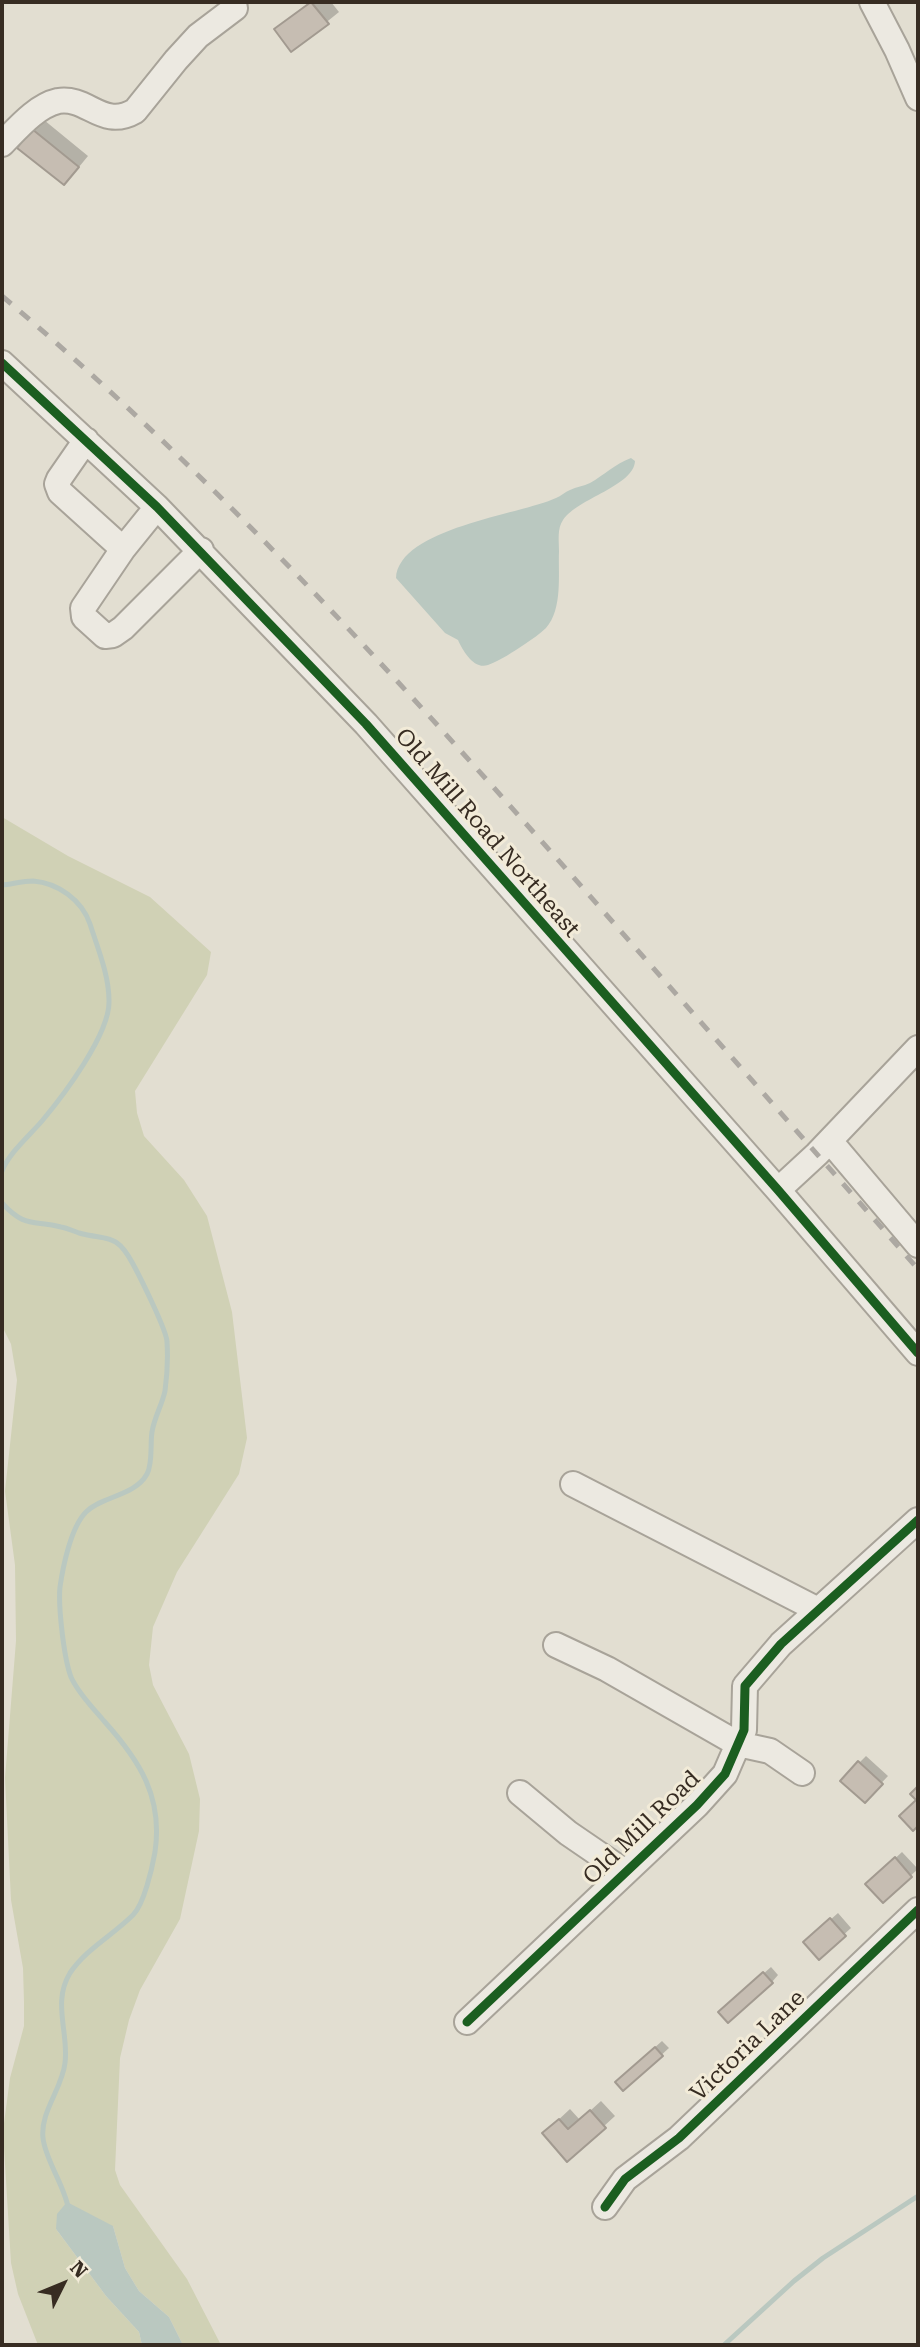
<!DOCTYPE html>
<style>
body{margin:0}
#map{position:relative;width:920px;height:2347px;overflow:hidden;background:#e2ded1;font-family:"Roboto Serif",serif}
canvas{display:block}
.frame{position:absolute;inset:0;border:4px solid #372c22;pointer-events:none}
.north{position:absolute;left:28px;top:2249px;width:70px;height:70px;-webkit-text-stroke:5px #f2ebd8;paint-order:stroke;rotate:47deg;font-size:19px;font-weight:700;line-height:28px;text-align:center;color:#372c22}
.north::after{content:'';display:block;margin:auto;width:24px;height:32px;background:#372c22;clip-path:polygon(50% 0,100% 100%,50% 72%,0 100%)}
</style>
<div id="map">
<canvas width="920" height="2347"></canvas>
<div class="frame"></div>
<div class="north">N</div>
</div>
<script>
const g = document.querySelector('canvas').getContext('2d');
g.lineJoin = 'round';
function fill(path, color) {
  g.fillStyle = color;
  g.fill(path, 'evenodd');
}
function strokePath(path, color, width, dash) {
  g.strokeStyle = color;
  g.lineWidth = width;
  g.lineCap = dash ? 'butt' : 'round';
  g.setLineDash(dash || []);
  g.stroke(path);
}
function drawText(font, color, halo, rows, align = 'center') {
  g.font = font + ' "Roboto Serif",serif';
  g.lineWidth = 6;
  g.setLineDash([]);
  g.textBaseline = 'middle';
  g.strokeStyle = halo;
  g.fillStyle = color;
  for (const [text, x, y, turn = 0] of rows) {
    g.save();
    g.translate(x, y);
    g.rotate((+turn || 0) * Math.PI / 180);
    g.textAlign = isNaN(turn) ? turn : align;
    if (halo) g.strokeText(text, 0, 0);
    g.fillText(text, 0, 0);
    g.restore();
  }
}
fill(new Path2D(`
 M2,817L68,856L150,897L211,952L207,975L135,1091L137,1113L144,1136L184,1180L207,1216L232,1312L247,1438L239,1474L177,1572L153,1627L149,1665L153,1685L189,1754L200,1799L199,1831L180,1919L140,1990L129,2020L120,2058L115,2170L120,2185L187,2279L221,2345H183L169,2317L139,2291L125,2268L113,2226L56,2229L106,2296L139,2332L142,2345H38L18,2294L11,2263L3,2131L10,2078L24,2026V2002L23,1968L11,1900L5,1778L16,1641L15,1565L5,1491L17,1380L11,1344L2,1326Z`), '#d0d1b5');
fill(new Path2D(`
 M631,458L635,461C634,486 578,498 563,520C557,529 559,540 559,551C558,574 563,609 546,628C540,634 532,639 525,644C513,652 501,660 488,665C474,670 463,651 458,640L445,633L396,578C399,528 519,515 556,498C561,496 565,492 570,490C576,487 584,486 590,483C604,475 615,464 631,458Z
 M67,2202L113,2226L125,2268L139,2291L169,2317L183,2345H142L139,2332L106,2296L56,2229L57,2214Z`), '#bac8c0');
fill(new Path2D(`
 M310,2H331L339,12L292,50L276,29Z
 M44,120L88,156L74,173L33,130Z
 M866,1756L888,1776L871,1794L859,1763Z
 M902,1852L918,1869L883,1901L874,1878Z
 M838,1913L851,1928L819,1957L812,1936Z
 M771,1967L778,1975L772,1982L727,2006Z
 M662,2041L669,2048L624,2089V2075Z
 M601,2101L615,2116L567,2160L555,2123L570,2109L580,2120Z`), '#0003');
strokePath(new Path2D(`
 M2,885C12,884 23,881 33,881C58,883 82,900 90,924C98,949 109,975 109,1001C110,1034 63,1096 42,1121C29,1136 9,1153 2,1171
 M2,1203C25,1228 32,1220 61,1227C67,1228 73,1231 79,1233C108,1241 116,1232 133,1264C140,1277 167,1331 167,1342C168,1357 167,1376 165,1391C162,1405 154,1418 152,1432C150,1444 153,1463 147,1474C135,1496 102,1496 86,1512C71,1527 63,1566 60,1587C58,1606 64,1659 71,1677C78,1693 93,1708 104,1721C140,1761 163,1797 155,1852C152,1869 144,1904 133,1915C113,1935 86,1949 70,1973C52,2002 69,2033 65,2063C62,2089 40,2112 43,2138C45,2159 64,2185 68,2207
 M724,2345L794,2281L823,2258L918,2196`), '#bac8c0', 5);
const building = new Path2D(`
 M311,2L329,24L291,52L274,29Z
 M32,129L79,167L64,185L17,148Z
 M858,1761L883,1784L865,1803L840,1781Z
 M918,1786V1826L913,1831L899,1816L916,1800L910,1794Z
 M895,1857L912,1877L883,1903L865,1884Z
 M830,1918L846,1936L819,1960L803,1942Z
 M763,1972L773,1983L728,2023L718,2012Z
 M655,2047L663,2056L623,2091L615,2082Z
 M590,2110L606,2128L567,2162L542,2133L559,2119L568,2129Z`);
fill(building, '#c6bdb2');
strokePath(building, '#a29a90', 2);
const minor = new Path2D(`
 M872,2L897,50L918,98
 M2,144C17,129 36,106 58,101C88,96 102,130 135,111L176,60L198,36L235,8
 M2,363L157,507L366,724L778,1190L918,1353
 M86,440L59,479L57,484L60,492L123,549L157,507
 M123,549L83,608L84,617L105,636L113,635L123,628L201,550
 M830,1141L918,1245
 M778,1190L817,1154L918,1048
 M573,1484L818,1610
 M556,1645L607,1669L738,1744L770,1751L802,1773
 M520,1793L568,1833L625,1872
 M467,2022L697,1805L725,1774L744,1730L745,1686L781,1644L918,1520
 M605,2207L625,2179L679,2138L918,1910`);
strokePath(minor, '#a8a399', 28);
strokePath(minor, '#ece9e1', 24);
strokePath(new Path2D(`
 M2,296C216,477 404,685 589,895C699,1020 808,1144 918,1269`), '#aca8a2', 5, [12, 12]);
strokePath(new Path2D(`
 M2,363L157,507L366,724L778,1190L918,1353
 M467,2022L697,1805L725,1774L744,1730L745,1686L781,1644L918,1520
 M605,2207L625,2179L679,2138L918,1910`), '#1b5e20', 9);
drawText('23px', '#372c22', '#f2ebd8', [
 ["Old Mill Road Northeast",487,833,49],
 ["Old Mill Road",642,1828,-44],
 ["Victoria Lane",748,2046,-44]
]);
</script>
